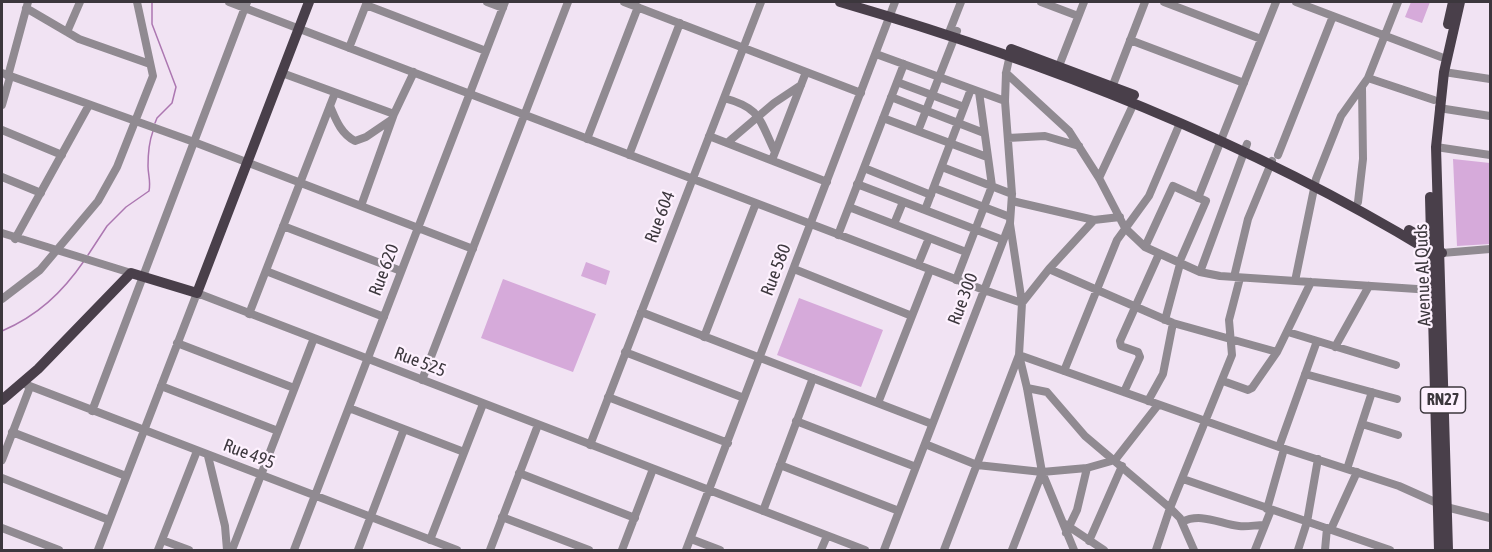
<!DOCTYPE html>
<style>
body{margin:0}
#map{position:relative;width:1492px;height:552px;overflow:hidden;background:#f1e3f3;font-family:"Asap Condensed",sans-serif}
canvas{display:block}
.frame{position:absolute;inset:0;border:3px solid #3c373d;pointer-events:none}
</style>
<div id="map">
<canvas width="1492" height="552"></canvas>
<div class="frame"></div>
</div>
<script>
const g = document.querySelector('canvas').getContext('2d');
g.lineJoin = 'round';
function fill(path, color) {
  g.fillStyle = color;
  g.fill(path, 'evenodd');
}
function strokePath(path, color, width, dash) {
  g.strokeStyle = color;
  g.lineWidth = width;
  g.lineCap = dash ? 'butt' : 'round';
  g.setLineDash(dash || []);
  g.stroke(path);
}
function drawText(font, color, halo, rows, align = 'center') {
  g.font = font + ' "Asap Condensed",sans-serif';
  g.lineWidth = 4.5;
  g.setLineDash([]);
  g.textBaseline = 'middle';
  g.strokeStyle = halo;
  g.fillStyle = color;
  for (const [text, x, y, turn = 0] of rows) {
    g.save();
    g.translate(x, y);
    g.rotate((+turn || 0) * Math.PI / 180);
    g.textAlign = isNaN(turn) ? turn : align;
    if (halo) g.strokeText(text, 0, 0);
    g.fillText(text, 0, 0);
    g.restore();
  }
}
fill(new Path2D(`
 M1411,2H1430L1422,23L1405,17Z
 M1453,159L1490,163V244L1457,246Z
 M586,262L610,271L606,285L581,276Z
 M503,279L596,314L573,372L481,338Z
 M799,298L883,330L861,387L777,355Z`), '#d6aada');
strokePath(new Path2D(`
 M152,2V24L176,87L172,103L157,118L155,123
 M88,255L107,226L126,207L149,191C151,181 148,175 148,166C148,154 149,142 153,131
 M2,331C37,316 62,293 84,261`), '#ac77b1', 1.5);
strokePath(new Path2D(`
 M229,2L984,290L1022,303L1049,269L1094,220L1120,217
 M487,2L503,8
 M624,2L861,93
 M1041,2L1078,16
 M1164,2L1261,39
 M1296,2L1441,57
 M366,5L486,51
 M26,8L79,39L150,64
 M67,32L80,2
 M948,35L961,2
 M1130,40L1244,83
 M349,48L367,2
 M876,54L1005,101
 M1057,71L1084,2
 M1444,72L1490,79
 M2,73L194,142L473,249
 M282,73L394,114
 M1006,73L1069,131L1099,178L1125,228L1145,247L1200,272L1220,276L1432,290
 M8,76L28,2
 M1368,78L1434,100
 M897,82L964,107
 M1111,90L1145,2
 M891,97L984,133
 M724,98C761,108 759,119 775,152
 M2,105L10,77
 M330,106C336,120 341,134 355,141L366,137L391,120
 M1439,108L1490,116
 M883,118L987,157
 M2,130L62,155
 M918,131L957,31
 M709,136L827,182
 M1008,138L1045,136L1079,146
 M587,139L638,7
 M727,143L774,103L801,85
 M1436,147L1490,155
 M629,155L680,23
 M1278,155L1333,16
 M772,160L806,72
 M942,167L1012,194
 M864,168L931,195
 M2,177L41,193
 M1099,178L1134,103
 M857,184L1003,240
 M934,188L1010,217
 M1198,198L1276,2
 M1012,201L1094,220
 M1358,202L1363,159L1362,88
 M361,206L394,114L414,72
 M849,207L966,252
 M925,210L971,89
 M894,224L903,202
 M1010,224L1022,303L1019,355L1027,388L1042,472L1074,550
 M283,226L401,271
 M2,233L131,273
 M838,235L904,64
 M15,239L89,105
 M1145,247L1173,186L1206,201L1179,263
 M1442,253L1490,249
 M918,265L929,238
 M794,269L912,316
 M1049,269L1173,323L1277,352
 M266,271L384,317
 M1200,272L1247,144
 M1234,277L1248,219L1272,161
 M956,280L992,186L979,92
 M1295,281L1316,179L1341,116L1368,78L1398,2
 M2,299L40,270L98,201L117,167L153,76L137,2
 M641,312L932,424
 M249,314L335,93
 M1165,320L1180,264
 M1288,332L1396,365
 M704,337L756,203
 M177,343L294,388
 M1335,347L1369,286
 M625,352L744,398
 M1064,371L1117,240L1149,196L1180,123
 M1305,374L1397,399
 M422,380L568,2
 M1223,381L1248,390L1252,388L1277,352L1311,282
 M22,383L457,550
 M161,386L278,431
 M1027,388L1047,392L1085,436L1170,508L1180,518L1194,550
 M1124,392L1140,357L1138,352L1121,346L1120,341L1159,254
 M608,397L728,443
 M1148,401L1163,374L1173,323
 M878,403L930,270
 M349,408L464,452
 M92,411L247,2
 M796,421L916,467
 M1362,424L1398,435
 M12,432L126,476
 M925,444L977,465L1042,472L1087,468L1115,460L1158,405
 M590,445L761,2
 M1279,447L1317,341
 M208,456L225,526L227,550
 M2,460L30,387
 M780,465L899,511
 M1347,469L1372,392
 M519,473L635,518
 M2,478L109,520
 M1183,479L1390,550
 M1267,509L1284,449
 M763,511L813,378
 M502,517L589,550
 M1182,522C1201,512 1220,524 1239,526C1247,527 1256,525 1264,525
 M1065,524L1104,550
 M2,528L59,550
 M1331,529L1357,472
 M1066,533L1077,510L1087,468
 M691,539L720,550
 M162,540L189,550
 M430,540L483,404
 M1089,541L1122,466
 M98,550L197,293L865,550
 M158,550L197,451
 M232,550L314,338
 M294,550L505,2
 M358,550L404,429
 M490,550L538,425
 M622,550L653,469
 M686,550L895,2
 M821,550L827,536
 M884,550L1010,223L1012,194L1005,101L1006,73L1011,50
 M944,550L1019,355L1279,447L1399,486L1446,507L1490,518
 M1012,550L1042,473
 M1156,550L1170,508L1232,355L1229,320L1240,278
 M1255,550L1271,510
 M1298,550L1307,522L1318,459
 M1325,550L1327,528`), '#908a91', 8);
strokePath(new Path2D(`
 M840,2C1046,62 1247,140 1431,252L1442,253
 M1448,24L1453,2
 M1011,49L1134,95
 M1430,197L1439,550
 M1409,230L1431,243L1442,253
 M2,400L38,369L131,273L197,293L309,2
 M1448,550L1436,147L1444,72L1460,2`), '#493f4a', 10);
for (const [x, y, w] of [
 [1443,400,45]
]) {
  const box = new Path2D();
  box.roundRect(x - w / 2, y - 13, w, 26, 4.5);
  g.fillStyle = '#fdf1fe';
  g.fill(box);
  strokePath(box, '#3c373d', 1.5);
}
drawText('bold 16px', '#3c373d', null, [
 ["RN27",1443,400]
]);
drawText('18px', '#3c373d', '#fdf1fe', [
 ["Rue 604",660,217,-69],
 ["Rue 620",384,270,-69],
 ["Rue 580",776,270,-69],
 ["Avenue Al Quds",1423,275,-92],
 ["Rue 300",963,299,-69],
 ["Rue 525",420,362,21],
 ["Rue 495",249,454,21]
]);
</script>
